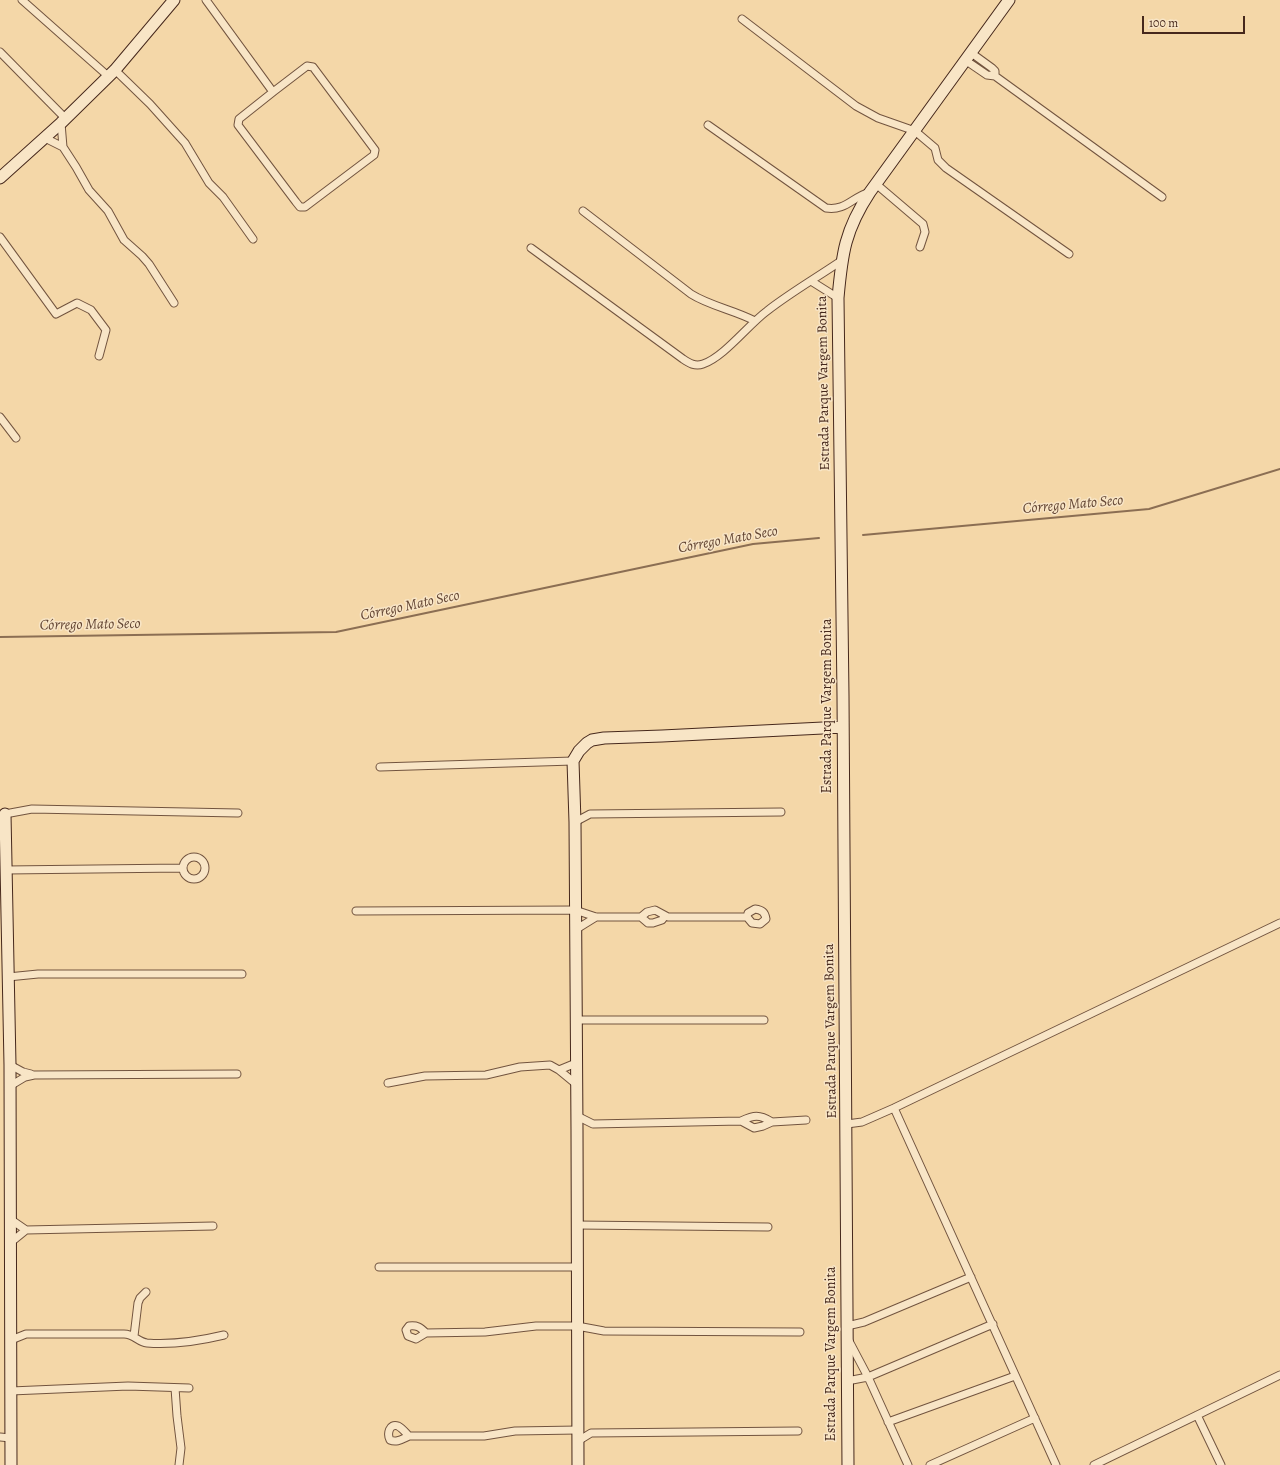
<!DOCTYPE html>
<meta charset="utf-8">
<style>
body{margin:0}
#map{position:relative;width:1280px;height:1465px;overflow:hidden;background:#f4d7a8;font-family:Alegreya,serif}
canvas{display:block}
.scale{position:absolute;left:1142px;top:16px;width:103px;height:18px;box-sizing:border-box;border:2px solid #46281c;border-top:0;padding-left:5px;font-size:12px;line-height:14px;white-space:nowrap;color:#46281c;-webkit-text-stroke:3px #f8e5c6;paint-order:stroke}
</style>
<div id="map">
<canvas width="1280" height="1465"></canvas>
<div class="scale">100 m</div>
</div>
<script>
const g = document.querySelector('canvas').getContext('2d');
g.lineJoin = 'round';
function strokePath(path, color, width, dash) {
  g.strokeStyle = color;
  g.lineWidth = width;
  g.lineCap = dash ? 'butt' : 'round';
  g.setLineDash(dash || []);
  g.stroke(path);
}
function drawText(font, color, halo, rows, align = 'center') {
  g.font = font + ' Alegreya,serif';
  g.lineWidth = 3;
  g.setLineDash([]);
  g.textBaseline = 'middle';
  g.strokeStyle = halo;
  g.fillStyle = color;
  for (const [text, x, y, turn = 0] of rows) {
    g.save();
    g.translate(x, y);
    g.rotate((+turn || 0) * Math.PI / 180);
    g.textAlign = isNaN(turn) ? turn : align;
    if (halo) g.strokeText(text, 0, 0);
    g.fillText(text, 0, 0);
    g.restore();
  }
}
strokePath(new Path2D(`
 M863,535L1149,509L1280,469
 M0,637L336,632L753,544L819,538`), '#8b6e53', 2);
const street = new Path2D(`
 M22,0L108,76
 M206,0L273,92L307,66L313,67L375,150L374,155L305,207H300L296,202L238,125L239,119L273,92
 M742,19L856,106L878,118L915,131L935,148L938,160L946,168L1069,254
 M0,52L66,119
 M970,52L992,68L995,71V76
 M965,60L987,75L995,76L1162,197
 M115,70L150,104L185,143L209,183L223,197L253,239
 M61,123L63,147L76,167L89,190L108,211L124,240L142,256L149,264L174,303
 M708,125L826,208C846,211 852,197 870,192
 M45,138L63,147
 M876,184L923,224L925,232L920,247
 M583,211L691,294C710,306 734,310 755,321
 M0,237L56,314L77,303L91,310L106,330L99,356
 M531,248L683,359C689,363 695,367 703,364C724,357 748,325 767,311C790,293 816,278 841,261
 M811,281L838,298
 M0,417L16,438
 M380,767L573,761
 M5,814L32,809L238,813
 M575,822L590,814L781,812
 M183 868a11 11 0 1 1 22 0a11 11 0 1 1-22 0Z
 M6,870L183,868
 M755,909C762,910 765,912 766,919L760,924L752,923L747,917L748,913Z
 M356,911L575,910L596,917H641L648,923H653L662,920L665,916
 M641,917L647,912L655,910L668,917H747
 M575,930L596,917
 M8,977L38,974H242
 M576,1020H764
 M10,1065L23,1072L31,1074
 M559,1070L576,1063
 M388,1083L425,1076L486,1075L520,1067L550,1065L559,1070L576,1084
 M10,1086L25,1077L34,1075L237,1074
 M894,1108L1056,1465
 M577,1116L593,1124L741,1121L754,1128L763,1126L772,1122L806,1120
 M741,1121C754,1115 759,1114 772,1122
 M847,1124L862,1122L894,1108L1280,923
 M10,1219L26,1230
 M577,1225L768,1227
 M10,1243L26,1230L213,1226
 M379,1267H577
 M847,1326L864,1322L971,1277
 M426,1333L416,1339L408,1336L406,1330L409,1326C417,1325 420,1327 426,1333L485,1332L536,1326H577L604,1331L800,1332
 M134,1336L138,1303L140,1298L146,1292
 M11,1340L26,1334H124C134,1334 138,1342 147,1343C172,1345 199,1341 224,1335
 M849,1341L868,1377L908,1465
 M847,1381L868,1377L993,1324
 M175,1388L177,1416L181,1448L179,1465
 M11,1391L128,1386L189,1388
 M1197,1415L1221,1465
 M888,1422L1015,1376
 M409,1436C402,1439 397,1443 390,1440C387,1434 389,1423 398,1426C402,1428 406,1433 409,1436H484L515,1431L578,1430
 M0,1437L11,1438
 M578,1441L591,1433L798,1431
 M930,1465L1035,1418
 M1094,1465L1280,1375`);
const secondary = new Path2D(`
 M0,178L61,123L115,70L174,0
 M5,814L10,1065L11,1465
 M578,1465L577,1130L575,822L573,761L579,751L587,743L592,740L604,738L662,736L843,727
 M848,1465L843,696L838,298C842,253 845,230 870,192L1009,0`);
strokePath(street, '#72543f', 9);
strokePath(secondary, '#46281c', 13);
strokePath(street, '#f8e5c6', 7);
strokePath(secondary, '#f8e5c6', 11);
drawText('14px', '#46281c', '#f8e5c6', [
 ["Estrada Parque Vargem Bonita",824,383,-91],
 ["Estrada Parque Vargem Bonita",828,706,-90],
 ["Estrada Parque Vargem Bonita",831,1031,-91],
 ["Estrada Parque Vargem Bonita",832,1354,-90]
]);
drawText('italic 15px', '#634533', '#f8e5c6', [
 ["Córrego Mato Seco",1073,505,-5],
 ["Córrego Mato Seco",728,540,-10],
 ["Córrego Mato Seco",410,606,-12],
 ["Córrego Mato Seco",90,625,-1]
]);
</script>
